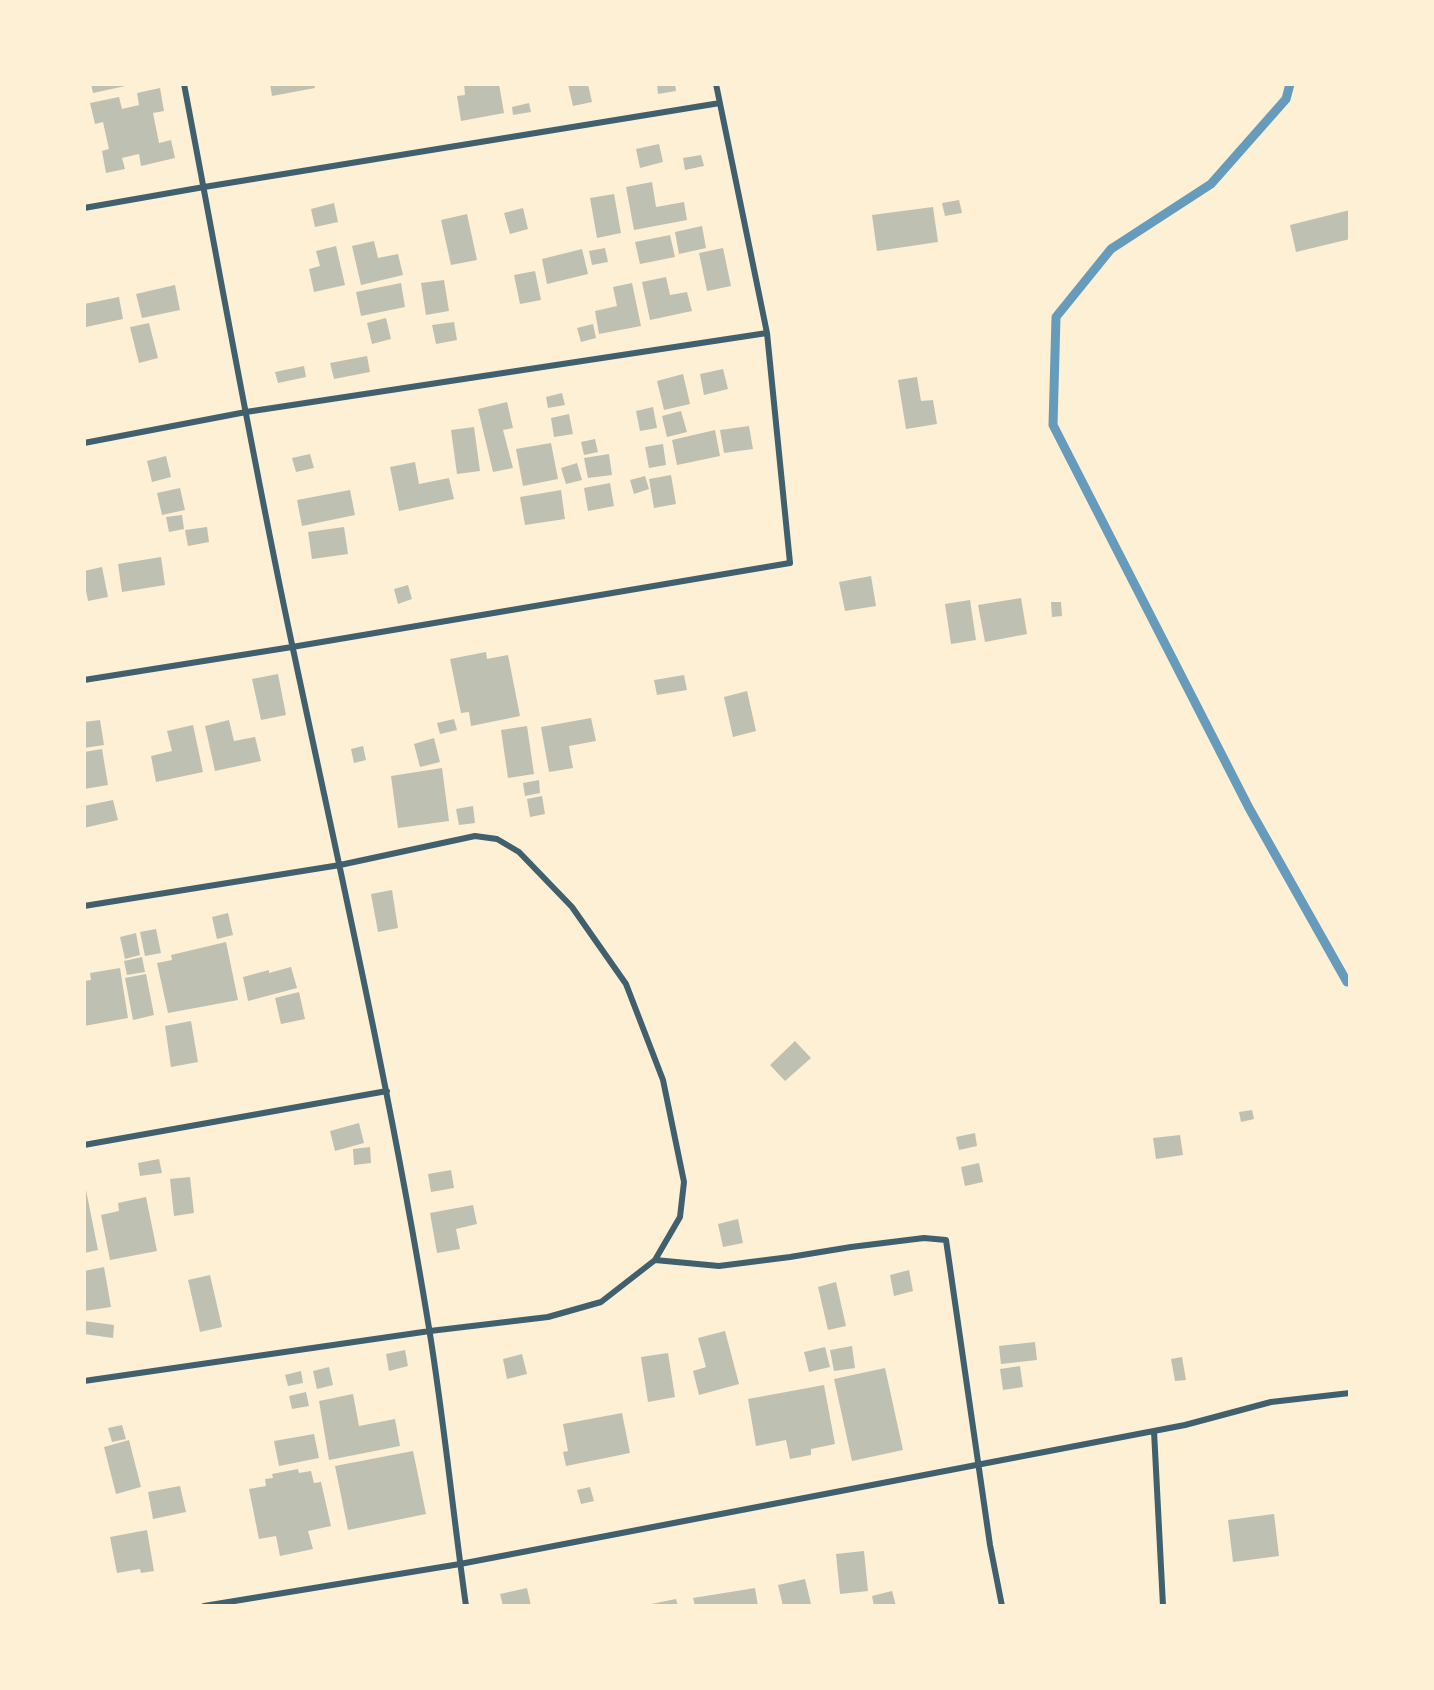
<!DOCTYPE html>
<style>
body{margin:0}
#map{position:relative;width:1434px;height:1690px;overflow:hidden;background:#fdf0d5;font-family:Commissioner,sans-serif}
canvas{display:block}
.frame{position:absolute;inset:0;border:86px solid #fdf0d5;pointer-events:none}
</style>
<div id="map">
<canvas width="1434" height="1690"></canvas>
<div class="frame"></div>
</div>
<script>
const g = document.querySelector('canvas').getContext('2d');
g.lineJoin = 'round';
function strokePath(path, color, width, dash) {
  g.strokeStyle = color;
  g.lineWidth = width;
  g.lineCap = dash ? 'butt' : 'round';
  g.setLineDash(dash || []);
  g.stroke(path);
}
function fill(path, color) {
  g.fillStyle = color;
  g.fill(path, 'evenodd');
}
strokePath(new Path2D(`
 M1290,84L1286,99L1211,184L1111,249L1056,317L1053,425L1249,808L1347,982H1350`), '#669bbc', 9);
fill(new Path2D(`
 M91,84H130V85L93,93Z
 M270,84H314L315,88L272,96Z
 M464,84H499L504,113L461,121L457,96L465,95Z
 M568,84H588L592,102L573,106Z
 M657,84H675L676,91L658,94Z
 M160,88L164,111L153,113L159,143L171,140L175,158L141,166L139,154L122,158L125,169L106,173L102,151L109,149L103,122L95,124L90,103L119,97L122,109L139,105L137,93Z
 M529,103L531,112L513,115L512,107Z
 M659,144L663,162L640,168L636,149Z
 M701,155L704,166L685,170L683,158Z
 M652,182L656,207L684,202L687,220L634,230L626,187Z
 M614,194L621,233L597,238L590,198Z
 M959,200L962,213L945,216L942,203Z
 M334,203L338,222L315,227L311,209Z
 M933,207L938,242L877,251L872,215Z
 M523,208L528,229L510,234L504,213Z
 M1350,210V239L1296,252L1290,225Z
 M467,214L477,260L451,265L441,220Z
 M702,226L706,248L679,254L675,232Z
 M670,235L675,257L640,264L635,242Z
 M374,241L378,258L398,254L403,275L361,285L352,246Z
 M336,246L345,285L314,292L309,269L320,266L316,251Z
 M605,248L608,262L592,265L589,251Z
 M723,248L731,286L707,291L699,253Z
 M582,249L588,274L547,284L542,259Z
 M535,271L541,300L520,304L514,275Z
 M666,277L670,295L687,292L692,311L650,320L642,282Z
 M444,280L449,311L426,315L421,283Z
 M401,283L405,307L361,316L356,292Z
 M632,283L641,326L599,334L595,311L617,306L613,287Z
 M175,285L180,310L142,318L136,294Z
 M119,297L123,319L86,327L84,304Z
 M386,318L391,339L372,344L367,323Z
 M454,322L457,340L436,344L432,325Z
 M149,323L158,358L139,363L130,327Z
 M593,324L596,338L581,342L577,328Z
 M367,356L370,372L334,379L330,363Z
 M304,366L306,377L278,383L275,372Z
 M723,369L728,389L704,395L700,374Z
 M683,374L690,404L664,410L657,381Z
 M917,377L921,401L933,400L937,424L906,429L898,380Z
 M562,393L565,405L548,408L546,397Z
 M507,402L513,428L503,430L513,468L493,472L478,409Z
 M653,407L657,428L640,431L636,411Z
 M681,411L687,432L667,437L662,416Z
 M569,414L573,434L554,437L551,418Z
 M749,426L753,449L724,453L720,430Z
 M474,427L480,471L457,474L451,430Z
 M715,430L720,456L677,465L672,440Z
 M595,439L598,452L584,455L581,442Z
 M551,443L558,479L523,486L516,449Z
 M663,444L666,465L649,468L645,447Z
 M310,454L314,468L296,472L292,458Z
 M609,454L612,475L588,478L584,458Z
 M166,456L171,477L152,482L147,461Z
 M415,462L419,484L449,478L454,499L399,511L390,467Z
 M577,463L582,480L566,484L561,468Z
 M671,475L676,504L654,508L649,479Z
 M645,476L649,489L634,494L630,480Z
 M610,483L614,506L588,511L584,488Z
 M180,488L185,510L162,515L157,493Z
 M350,490L355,515L302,526L297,500Z
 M561,490L565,519L525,525L520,497Z
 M182,515L184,529L169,532L166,517Z
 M207,527L209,542L188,546L185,530Z
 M344,527L348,554L312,559L308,532Z
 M161,557L165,585L122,592L118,564Z
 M102,567L108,597L88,601L84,580V571Z
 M871,576L876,606L845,611L839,582Z
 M408,585L412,599L398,604L394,589Z
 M1021,598L1027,634L985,642L978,605Z
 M970,600L976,640L951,644L945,604Z
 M1051,602H1061L1062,616L1052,617Z
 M486,652L487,659L508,655L520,716L471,726L469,712L461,713L450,659Z
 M278,674L286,715L261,720L252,679Z
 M684,675L687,690L657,695L654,680Z
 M747,691L756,731L733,737L724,697Z
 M591,718L596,741L569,746L573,768L549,772L541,727Z
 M454,719L457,730L440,734L437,723Z
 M100,720L104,745L84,748V722Z
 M229,720L234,741L255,737L261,761L215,771L205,726Z
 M193,725L203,772L156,782L151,756L172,751L167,731Z
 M527,726L534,774L508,778L501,730Z
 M434,738L440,762L420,767L414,744Z
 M363,746L366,760L354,763L351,749Z
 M102,749L108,785L84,789V752Z
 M442,768L449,821L398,828L391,776Z
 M539,780L540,793L525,796L523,783Z
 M542,796L545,814L530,817L527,799Z
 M113,800L118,820L84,828V806Z
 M473,806L475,823L459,825L456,809Z
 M392,890L398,928L378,932L371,894Z
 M228,913L233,935L217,939L212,917Z
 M156,929L161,953L145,956L140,932Z
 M136,933L140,955L125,959L120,937Z
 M226,942L238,1000L168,1013L157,963L172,960L171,955Z
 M142,957L145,972L127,975L124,961Z
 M291,967L297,988L248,1001L243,977L269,970V973Z
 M120,968L128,1018L84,1026V981L91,980L90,973Z
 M146,974L154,1015L133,1020L125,978Z
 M299,992L305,1019L281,1024L275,998Z
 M191,1021L198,1062L171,1067L165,1026Z
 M795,1041L811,1058L785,1081L770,1065Z
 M1252,1110L1254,1119L1241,1122L1239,1112Z
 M359,1123L364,1143L335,1151L330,1131Z
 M975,1133L977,1146L959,1150L956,1137Z
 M1180,1135L1183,1155L1156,1159L1153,1138Z
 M370,1147L371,1163L354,1165L353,1149Z
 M159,1159L162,1173L140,1176L138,1163Z
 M979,1163L983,1182L965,1186L961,1167Z
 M451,1170L454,1188L431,1192L428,1174Z
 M190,1177L194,1213L174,1216L170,1179Z
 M84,1190H86L98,1250L84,1253Z
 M146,1197L157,1251L110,1260L101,1215L119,1211L118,1203Z
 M473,1205L477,1224L456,1229L460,1249L437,1253L430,1213Z
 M738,1219L743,1243L723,1247L718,1224Z
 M104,1267L111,1307L84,1311V1271Z
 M909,1270L913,1291L894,1296L890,1275Z
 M210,1275L222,1327L200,1332L188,1280Z
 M836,1282L846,1326L828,1330L818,1287Z
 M84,1321L114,1325L113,1338L84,1334Z
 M725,1331L739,1384L699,1395L693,1371L706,1367L698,1338Z
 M1035,1342L1037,1360L1001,1364L999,1346Z
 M852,1346L855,1368L834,1371L830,1350Z
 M825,1347L830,1367L809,1372L804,1352Z
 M405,1350L408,1366L389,1371L386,1354Z
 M668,1353L675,1397L648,1402L641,1357Z
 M522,1354L527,1374L507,1379L503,1359Z
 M1182,1357L1186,1380L1175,1381L1171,1359Z
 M1020,1366L1023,1387L1003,1390L1000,1369Z
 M329,1367L333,1385L317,1389L313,1371Z
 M885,1368L903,1450L852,1461L834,1379Z
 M301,1371L303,1383L288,1386L285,1375Z
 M824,1385L835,1444L811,1449V1455L790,1459L786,1440L756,1446L748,1399Z
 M306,1392L309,1406L292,1409L289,1396Z
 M353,1394L359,1426L395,1419L400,1446L329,1460L319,1401Z
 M622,1413L630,1453L566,1466L563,1452L568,1451L563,1424Z
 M122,1425L126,1439L112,1442L108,1428Z
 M314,1434L319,1458L279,1466L274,1441Z
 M129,1440L141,1487L116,1494L104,1447Z
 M413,1451L426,1514L348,1530L335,1466Z
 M298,1469L299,1473L311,1471L314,1483L321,1482L331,1526L308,1531L313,1549L280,1556L276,1536L259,1539L249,1489L266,1486L265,1479L273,1478L272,1474Z
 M180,1486L186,1512L153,1519L148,1492Z
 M590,1487L594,1501L581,1504L577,1490Z
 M1274,1514L1279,1556L1233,1562L1228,1520Z
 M147,1530L154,1571L141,1573L140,1569L117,1573L110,1537Z
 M864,1551L868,1591L840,1594L836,1554Z
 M805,1579L811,1604L801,1606H783L778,1585Z
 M527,1588L531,1606H503L500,1594Z
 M755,1588L758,1606H695L693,1598Z
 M892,1591L896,1606H874L872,1596Z
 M676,1599L678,1606H646V1605Z`), '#bec0b2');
strokePath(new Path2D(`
 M184,84C220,273 253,462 293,649C341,875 392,1100 429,1328C444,1420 453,1514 466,1606
 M84,208L204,187L720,103
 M84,443L246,412L767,333
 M84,680L292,647L790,563L767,333L716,84
 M84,906L340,865L475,836L497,839L519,852L572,907L626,984L663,1080L684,1182L680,1217L655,1260L601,1302L548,1317L430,1331L84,1381
 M84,1145L387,1091
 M655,1260L719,1266L790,1257L851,1247L924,1238L946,1240L990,1545L1002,1606
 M1154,1431L1163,1606
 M204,1606L460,1564L1185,1425L1271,1402L1350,1393`), '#3f606c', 6);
</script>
